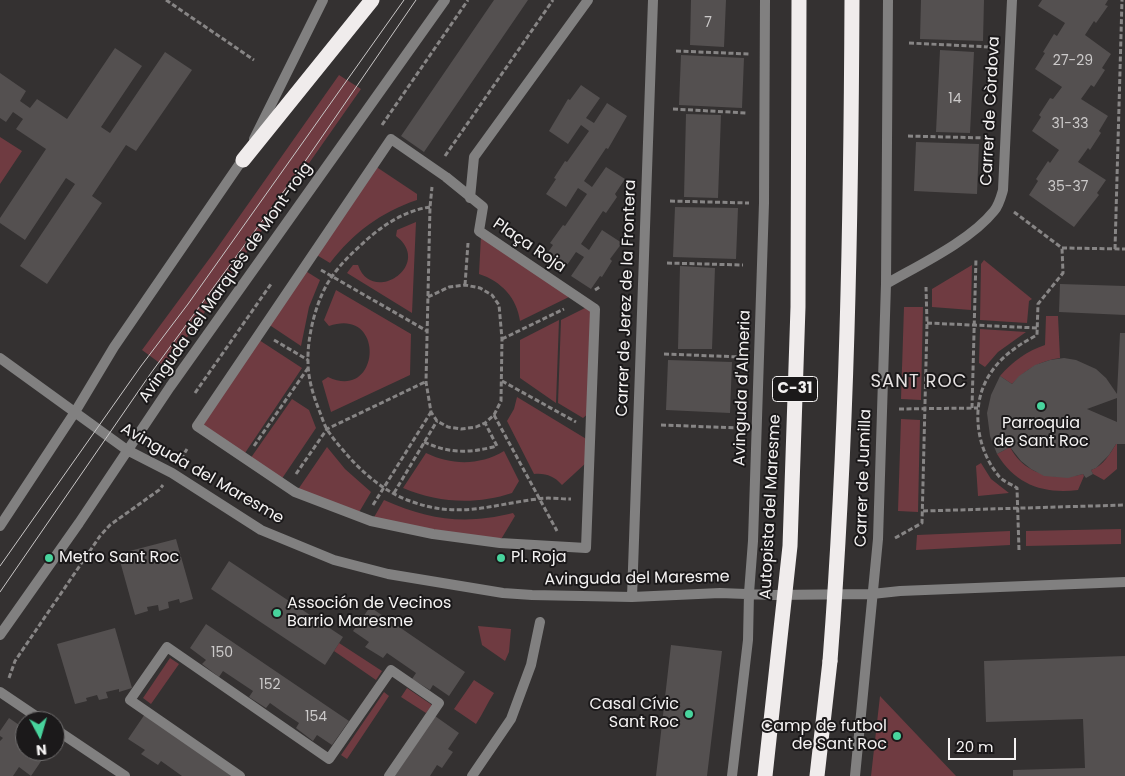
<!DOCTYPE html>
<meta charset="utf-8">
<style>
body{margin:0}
#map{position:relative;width:1125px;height:776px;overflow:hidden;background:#343131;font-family:Poppins,sans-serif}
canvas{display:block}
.north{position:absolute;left:15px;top:711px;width:50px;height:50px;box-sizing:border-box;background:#1b191a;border:1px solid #727070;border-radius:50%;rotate:174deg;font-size:14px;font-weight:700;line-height:20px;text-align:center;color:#f4f2f2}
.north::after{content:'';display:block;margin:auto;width:18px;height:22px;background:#48d49d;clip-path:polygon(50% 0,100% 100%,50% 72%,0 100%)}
.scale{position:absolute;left:948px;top:738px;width:68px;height:22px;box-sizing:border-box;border:2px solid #f4f2f2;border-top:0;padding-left:6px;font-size:15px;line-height:18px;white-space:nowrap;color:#f4f2f2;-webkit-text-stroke:4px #1b191a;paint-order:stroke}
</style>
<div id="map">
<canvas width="1125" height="776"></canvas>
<div class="north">N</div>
<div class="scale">20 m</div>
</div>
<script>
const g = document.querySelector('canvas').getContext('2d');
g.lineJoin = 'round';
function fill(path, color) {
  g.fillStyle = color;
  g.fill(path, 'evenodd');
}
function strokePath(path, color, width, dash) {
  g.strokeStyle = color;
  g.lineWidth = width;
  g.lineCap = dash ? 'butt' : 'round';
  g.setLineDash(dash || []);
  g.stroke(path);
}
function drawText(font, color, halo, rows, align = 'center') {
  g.font = font + ' Poppins,sans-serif';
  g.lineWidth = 4;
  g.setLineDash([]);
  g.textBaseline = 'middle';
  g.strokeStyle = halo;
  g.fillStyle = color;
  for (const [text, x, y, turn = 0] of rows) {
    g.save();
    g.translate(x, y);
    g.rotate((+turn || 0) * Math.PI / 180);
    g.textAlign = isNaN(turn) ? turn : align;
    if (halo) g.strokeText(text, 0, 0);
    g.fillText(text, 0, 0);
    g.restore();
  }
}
fill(new Path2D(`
 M339,75L361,89L167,366L161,364L142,350L215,251Z
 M0,137L22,151L0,184Z
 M375,166L417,194V200C381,212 353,233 330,263L315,254Z
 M416,222L412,313L347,273L353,265H358C372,306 434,265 396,236L397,230Z
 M481,236L571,296L520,321C517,298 501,281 479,274Z
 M984,260L1032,299L1029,301L1027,323L980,320L981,264Z
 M972,265L971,310L932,307V289Z
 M304,270L320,280L309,307L301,346L268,324Z
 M336,290L411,334L410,375L331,412L322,381L328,377C381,402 386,306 329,326L324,320Z
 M587,307L593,310L589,413L583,418L558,403L561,320Z
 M904,307H923L921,400L901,399Z
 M1046,316H1058L1060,358C1040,361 1026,369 1012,384L1000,376C1013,361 1027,351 1045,345Z
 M559,320L556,403L520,378V340Z
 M980,329L1026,332L998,352L985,367L979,363Z
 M256,338L302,368L243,456L197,426Z
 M517,397L588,440L587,462L562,485C554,476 546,473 534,474L507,421L514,409Z
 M292,399L309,410L316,428L281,480L250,459Z
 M901,419L920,420L918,512L898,511Z
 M1116,444H1117V469L1104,480L1093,474L1091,470C1103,466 1110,454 1116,444Z
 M327,447L345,469L371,492L358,514L297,491Z
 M1010,447C1024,475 1056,481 1083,474L1084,476L1078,490C1043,494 1016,485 997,454Z
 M504,451L519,481L512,493C476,505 438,503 403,488L426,453C451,465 479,466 504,451Z
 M981,463L991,479L1009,493L978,496L976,466Z
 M384,500C429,520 465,525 513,513L515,516L500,541L373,519Z
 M1121,529V544L1026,546V531Z
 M1010,531V545L916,550L917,535Z
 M478,626L511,629L509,652L505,661L482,645Z
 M339,643L382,671L376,680L334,651Z
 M170,658L179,664L151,704L143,698Z
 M474,680L494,693C487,703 483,714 476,724L454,709Z
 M407,688L432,705L426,713L401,697Z
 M384,692L389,696L347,759L341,755Z
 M880,696L956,776H871Z`), '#6f3b41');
fill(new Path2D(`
 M494,0H528L424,152L401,136Z
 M691,0H726L724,47L690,45Z
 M921,0H984L983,41L920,39Z
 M1042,0H1108L1105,5L1108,6L1096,23L1094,21L1085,35L1111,54L1102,68L1105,70L1094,87L1091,85L1081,99L1108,116L1099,131L1101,133L1090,150L1088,148L1078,162L1106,180L1097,193L1099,195L1074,227L1029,195L1038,181L1036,179L1048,161L1050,163L1059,150L1032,131L1041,117L1039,115L1050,98L1053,99L1062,87L1035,69L1045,53L1043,52L1054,34L1057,36L1065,23L1038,6Z
 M115,48L142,66L101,127L110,133L165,52L192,70L136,151L126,145L92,196L102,203L47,284L20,266L75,184L66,178L25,240L0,223V218L46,149L16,129L23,119L13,112L6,122L0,118V73L26,91L20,101L30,108L37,99L67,119Z
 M940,50L974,52L970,133L936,132Z
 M681,55L744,58L742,108L679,105Z
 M581,85L600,98L586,118L594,123L607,103L627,116L608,149L606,148L584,181L592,187L606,167L625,179L615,194L617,197L606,213L603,211L581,244L589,250L602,230L622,243L610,259L612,261L602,277L600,276L591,289L571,276L584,257L576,252L563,271L544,258L553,245L550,243L563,225L565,226L587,194L578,188L566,207L546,194L556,179L554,178L565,161L567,162L589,131L581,125L568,144L549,131L568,99L570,100Z
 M686,114L721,115L718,198L684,197Z
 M916,142L979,144L977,194L914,191Z
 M675,207L738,208L736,259L673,257Z
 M680,266L715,268L712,349H678Z
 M1060,284L1125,286V315L1059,312Z
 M1120,333H1125V444H1116L1109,455L1096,468L1091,470L1093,474L1086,478L1083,474L1068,478L1044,476L1031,469L1021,461L1010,447L997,454L990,436L987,413L991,395L1000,376L1012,384L1019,376L1035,365L1050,360L1064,358L1076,360L1096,369L1106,378L1117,394ZM1117,398V422L1087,409Z
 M668,360L732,362L730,413L666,410Z
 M176,539L193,599L180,603L179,599L168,602L169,608L159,611L158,605L147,607L148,611L135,615L118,554Z
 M229,561L343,637L325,665L211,589Z
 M370,607L465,672L449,696L433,685L430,690L412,679L416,673L387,653L383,658L365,647L369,642L353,631Z
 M206,624L349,721L332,745L317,735L313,741L296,728L299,723L284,713L270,703L266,708L249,697L253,691L223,671L219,677L202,664L206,660L190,648Z
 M115,628L132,688L119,692V689L106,692L108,698L99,700L97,695L86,698L87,701L75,704L57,644Z
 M671,645L722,651L707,776H656Z
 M1125,656V776H1013V770L1085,768L1083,719L986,722L984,661Z
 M145,714L235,776H182L161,761L158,765L141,754L145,750L128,739Z
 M435,716L459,733L448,749L453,752L442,768L437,765L430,776H395Z
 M9,718L25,729V751H42L46,754L31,776L19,767L13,776H0V741L3,738L0,736V731Z`), '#545050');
strokePath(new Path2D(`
 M166,0L254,60
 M909,43L989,47
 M676,51L749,54
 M673,109L747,113
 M382,125L468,0
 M908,136L986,138
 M445,156L553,0
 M670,201L749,203
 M430,207C403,211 380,227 361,245C351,254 341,264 333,275C317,296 307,336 308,362C308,378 313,395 319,410C322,417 324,425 328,431C334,440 342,449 349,457C365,475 387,493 410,501C458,519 490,505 537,499C548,497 560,499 571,499
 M1014,212L1062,248L1125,249
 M1115,249L1122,0
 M667,263L743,265
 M321,270L427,331
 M465,285L468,243
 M595,290L601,286
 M428,297L449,287L465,285L480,288L492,295L499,305L502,339L501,401L494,415L485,423L476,427L461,429L448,427L437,421L431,412L426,382L430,207L432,187
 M927,323L1038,328
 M502,339L564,309
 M274,340L308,360
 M664,354L741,357
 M502,381L576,422
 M195,393L271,284
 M972,408L976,258
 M899,409L978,408
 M494,415L557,531
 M661,425L739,428
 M424,442C450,454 470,453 497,446L485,423
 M254,446L308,368
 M181,459L187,449
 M296,474L327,429L425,382
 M394,493L437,421
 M373,505L431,412
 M923,511L1125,505
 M895,538L922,523L927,323L926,287
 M1019,550L1017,488C1011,484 1002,481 998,475C976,448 970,404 990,374C1001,356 1020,344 1037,335L1038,304L1063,273L1062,248
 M9,678L15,661L100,536L110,525L159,490L163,485`), '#878585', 3, [5, 2.5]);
strokePath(new Path2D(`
 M391,139L446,177L483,207L479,231L595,309L586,548L500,543L433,534L371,521L295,492L197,426Z
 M470,198L474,157L588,0
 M240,776L130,700L167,647L329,759L391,670L439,703L389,776
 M472,776L511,719L531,665L540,622`), '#818080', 10);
strokePath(new Path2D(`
 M254,139L323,0
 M886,284C919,265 970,241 994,211C999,205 1001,197 1003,190L1012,0
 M0,358L127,450L172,473L261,530L334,560L388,574L503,593L532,595L632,597L720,593L772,595L872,594L900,591L1125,582
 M0,526L75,412L114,347L245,156
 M632,597L653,0
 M0,635L79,523L170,387L445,0
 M0,692L43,721
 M55,729L125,776
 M732,776L748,640L749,593L753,541L764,203L765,0
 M855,776L878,539L886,284L888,0`), '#818080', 10);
strokePath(new Path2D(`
 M243,160L372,0
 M817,776L830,661`), '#f0ecec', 15);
strokePath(new Path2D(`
 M0,566L141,366L188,304L404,0
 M0,592L151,373L295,176L416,0`), '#c9c7c7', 1);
strokePath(new Path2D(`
 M830,661C847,441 851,220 852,0
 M765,776L790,546L798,307L799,0`), '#f0ecec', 15);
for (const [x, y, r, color] of [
 [1041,406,5,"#48d49d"],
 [49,558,5,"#48d49d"],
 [501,558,5,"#48d49d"],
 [277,613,5,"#48d49d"],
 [689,714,5,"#48d49d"],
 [897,736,5,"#48d49d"]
]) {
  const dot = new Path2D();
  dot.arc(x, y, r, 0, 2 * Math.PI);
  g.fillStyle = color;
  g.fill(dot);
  strokePath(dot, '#1b191a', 2);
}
drawText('14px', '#cccaca', null, [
 ["7",708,23],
 ["27-29",1073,61],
 ["14",955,99],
 ["31-33",1070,124],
 ["35-37",1068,187],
 ["150",222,653],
 ["152",270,685],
 ["154",316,717]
]);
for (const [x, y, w] of [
 [795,389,45]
]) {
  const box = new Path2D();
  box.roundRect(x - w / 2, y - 12.5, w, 25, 4);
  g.fillStyle = '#1b191a';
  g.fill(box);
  strokePath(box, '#f4f2f2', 1);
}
drawText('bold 15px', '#f4f2f2', null, [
 ["C-31",795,389]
]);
drawText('16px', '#f4f2f2', '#1b191a', [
 ["Carrer de Còrdova",991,111,-87],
 ["Plaça Roja",529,246,34],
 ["Avinguda del Marquès de Mont-roig",226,283,-55],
 ["Carrer de Jerez de la Frontera",627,298,-88],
 ["Avinguda d'Almeria",743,388,-88],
 ["Avinguda del Maresme",202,474,30],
 ["Carrer de Jumilla",864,478,-88],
 ["Autopista del Maresme",771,507,-87],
 ["Avinguda del Maresme",637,579,-1]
]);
drawText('16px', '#f4f2f2', '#1b191a', [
 ["Parroquia",1041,424,"center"],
 ["de Sant Roc",1041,442,"center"],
 ["Metro Sant Roc",59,558],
 ["Pl. Roja",511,558],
 ["Associón de Vecinos",287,604],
 ["Barrio Maresme",287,622],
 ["Casal Cívic",679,705,"right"],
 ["Sant Roc",679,723,"right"],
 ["Camp de futbol",887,727,"right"],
 ["de Sant Roc",887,745,"right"]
], 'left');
g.letterSpacing = '1px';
drawText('18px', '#e6e2e2', '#1b191a', [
 ["SANT ROC",919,382]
]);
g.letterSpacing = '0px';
</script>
